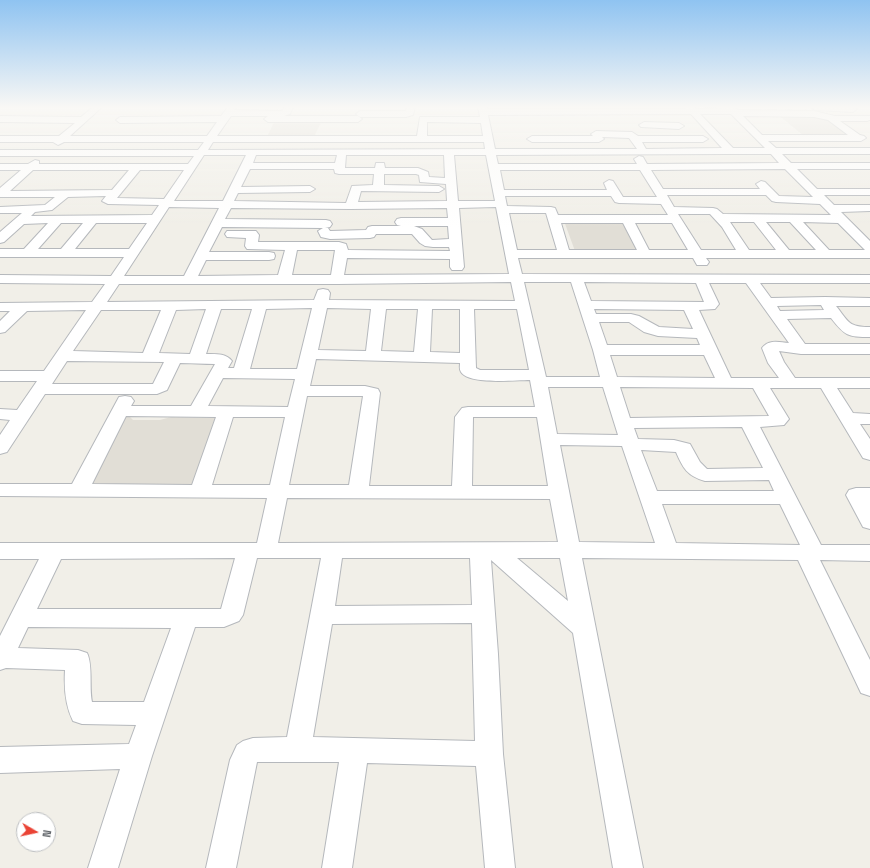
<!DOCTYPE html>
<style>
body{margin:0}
#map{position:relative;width:870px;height:868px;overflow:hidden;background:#f1efe8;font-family:"Space Grotesk",sans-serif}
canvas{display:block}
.north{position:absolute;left:16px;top:812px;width:40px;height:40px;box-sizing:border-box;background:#fff;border:1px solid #bfc1c3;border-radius:50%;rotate:99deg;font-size:11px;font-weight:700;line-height:16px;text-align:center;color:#5f6368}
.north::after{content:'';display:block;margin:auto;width:14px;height:18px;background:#ea4335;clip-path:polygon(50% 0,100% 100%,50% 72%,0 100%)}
</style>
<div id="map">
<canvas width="870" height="868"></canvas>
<div class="north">N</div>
</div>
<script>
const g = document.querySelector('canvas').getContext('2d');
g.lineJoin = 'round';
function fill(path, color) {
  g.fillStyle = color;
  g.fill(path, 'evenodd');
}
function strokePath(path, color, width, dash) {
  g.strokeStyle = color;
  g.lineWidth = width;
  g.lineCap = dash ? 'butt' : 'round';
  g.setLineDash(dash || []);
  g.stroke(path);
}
fill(new Path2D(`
 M777,114L813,115L831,119L856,137H805Z
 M275,120L322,121L314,137H267Z
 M626,219L641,250L575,251L564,221Z
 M129,416L133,420H160L171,417L217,418L190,489H82L120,417Z`), '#e1ded6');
const minor = new Path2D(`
 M93,107H102L70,136H207L217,122L120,123L116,120L120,117L221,116L228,107H236L234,110L282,111L285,107H293L290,114L284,116H358L362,119L358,122H268L264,119L268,116H231L217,136H417L420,117H480L478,107H486L487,109H686L685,107H694L695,109L726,108L725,107H734L738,110L814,111L835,116H870V120L867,121H840L860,135L864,136L866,138L861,141H768L776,148H870V154H782L791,163H870V169H797L817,189H870V195H824L834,205H870V211L841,212L870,241V258H706L709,262L707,265H697L693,258H518L522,274L870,275V283H760L771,298L825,297L870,298V306H836C849,322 848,327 870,327V337C848,337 845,336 831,318L787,319L805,344H870V354H801L779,351L784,362L795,378H870V388H837L853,413L870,414V424H860L870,439V460L863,458L821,388H770L789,419L784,425L760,427L821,545H870V561L820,560L870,660V696L861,693L798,560L582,558L643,868H613L573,633L491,560L498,654L503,754L515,868H485L476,766L367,763L352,868H322L339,762H257L236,868H206L230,760L237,745L243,741L253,738L287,737L321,558H257L243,615L239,621L224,627H195L152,756L118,868H88L120,769L0,773V747L129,744L136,725L82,724L73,721C65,705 64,687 65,670L6,668L0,670V636L39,559H0V543H257L267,498L0,496V484H72L119,397L125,396L131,397L134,401L131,406H191L215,364C202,364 191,363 180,363L167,390L157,394H45L7,452L0,454V435L10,420L0,419V409L17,410L37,381H0V371H44L86,310L27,311L5,332L0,333V321L10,311H0V303L92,302L105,284L0,283V275L111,276L124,257H0V249H24L48,223L24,224L4,242L0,243V232L22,213H0V207L45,205L55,197H0V188L21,170H0V164H28L35,160L39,161V164H188L194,156H0V150H198L204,142H64L58,145L53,142H0V136H59L75,123L0,122V116L81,117ZM691,114L722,148L646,149L642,142H703L708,139L703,136H638L632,132L596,131L591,134L593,136H532L527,139L532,142H599L604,139L602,137L629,138L637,149H495L488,115ZM700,114H731L765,148H733ZM743,116L814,117L828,120L848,135H762ZM427,122L481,123L483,136H427ZM213,142H484L485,149L208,150ZM728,154H771L779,163L647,164L643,157L639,156L634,159L637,164H498L496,155ZM204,155H246L223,201H174ZM256,155H337L335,163H253ZM346,155H444L445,178L429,177L428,172L418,168H385L384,163H376L375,168H345ZM454,155H486L495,201H458ZM250,169H334L335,173L339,174H374L373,185L352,186L346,203L234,201L238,193L310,192L315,189L310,186L241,187ZM785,169L813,197L779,196L765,182L761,181L756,184L760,189H663L651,170ZM33,170H129L112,190L10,191ZM140,170H184L164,199L117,198ZM500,170H640L657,197H623L613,181L609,180L604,183L607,190H504ZM384,174H416L419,175L420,182L446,184L447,201L358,202L361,191L439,192L444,189L439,186L384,185ZM667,195H766L772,201L776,202L820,204L831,215L723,214L717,209L713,208L674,207ZM106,196L102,201L108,204L159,205L152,215L31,216L35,212L52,210L68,197ZM505,196H611L615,202L619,203L661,204L668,215H558L555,208L551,207L507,206ZM169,207L219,208L184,276H124ZM496,207L509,274L344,275L347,258L450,259V267L452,270H462L464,267L459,208ZM231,208L351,209L447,208L448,218H401L397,219L395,222L397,225L401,226H448L449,239L432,240L422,229L414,226H372L368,227L366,230L330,231L328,228H325L330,227L332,224L330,221L326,220L225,219ZM509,213H546L557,250H517ZM678,214H710L722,227L736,250H701ZM730,222H754L776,250H749ZM766,222H790L816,250H789ZM803,222L838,223L865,250H829ZM61,223H83L61,249H38ZM96,223H147L129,249H75ZM561,223H623L637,250H569ZM635,223H672L688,250H649ZM222,227L323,228L318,231L321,237L330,239L370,238L374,237L376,234H412L420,243L425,246L433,247H449L450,251L348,250L346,244L339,242H258L259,235L256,231H227L225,234L227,237L246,238L245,246L247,249L285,250L278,275L198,276L206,260H269L274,259L275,256L274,253L269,252H209ZM297,250H335L331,275H292ZM511,282L515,301L329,300L330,293L328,290L323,289L318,290L314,300L107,302L119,284H337ZM524,282H571L593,350L600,377H546ZM584,282L696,283L704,302L591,301ZM709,283H746L789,343C779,342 769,339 762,348L768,363L779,378H731L699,310L715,309L719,304ZM821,305L824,310L780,311L777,306ZM312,308L297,369H250L266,309ZM327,308L371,309L366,351L318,350ZM206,309L190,354L159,353L176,310ZM221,309H252L234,368H228L232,361C226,353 215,354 206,354ZM386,309H418L414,352L381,351ZM432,309H460V353L430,352ZM474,309H517L529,370H480L476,368ZM594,309L684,310L693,329L659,327L639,316L631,314H596ZM101,310H161L143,353L73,351ZM599,322H629L644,332L658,336L697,338L700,345H607ZM610,355H704L715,378L617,377ZM316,359L460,363C460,366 459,369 461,372C469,385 516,380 530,380L535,407H468L462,408L455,417L452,486H369L380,393L378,389L365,386H310ZM67,361L164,362L153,384H52ZM223,378L295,379L288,407L208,406ZM548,387H603L618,435L557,434ZM620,387L753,388L769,416L630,418ZM307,396H363L349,485H289ZM126,416L216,417L192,485L92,484ZM233,417H285L270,485H212ZM473,417H537L548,486H472ZM742,427L763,468L707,469L700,462L690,444L674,440L638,439L634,428ZM560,445L622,446L655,543L579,542ZM641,450L676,452C683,468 687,476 705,481L769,480L774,491H657ZM287,498L550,499L558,542L278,543ZM662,504H780L800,545L676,543ZM235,558L221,609H37L61,559ZM342,558H470L472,605L335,606ZM517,558H560L568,601ZM472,623L475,741L313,737L332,624ZM28,627L171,628L144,702H92C89,687 93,665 87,653L78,650L18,648Z
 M407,107H415L413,115L406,117H360L356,114L360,111H406Z
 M811,107H854L857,109L853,112L815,110Z
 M644,122L679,123L684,126L679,129L641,127L639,125Z
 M856,488H870V529L863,527L846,495L849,490Z`);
strokePath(minor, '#b5b8bc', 2);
fill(minor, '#fff');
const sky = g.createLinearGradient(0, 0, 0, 228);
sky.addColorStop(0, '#8fc3f1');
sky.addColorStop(0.47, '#f9f8f5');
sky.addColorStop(1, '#f9f8f500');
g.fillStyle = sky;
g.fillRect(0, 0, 870, 228);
</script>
